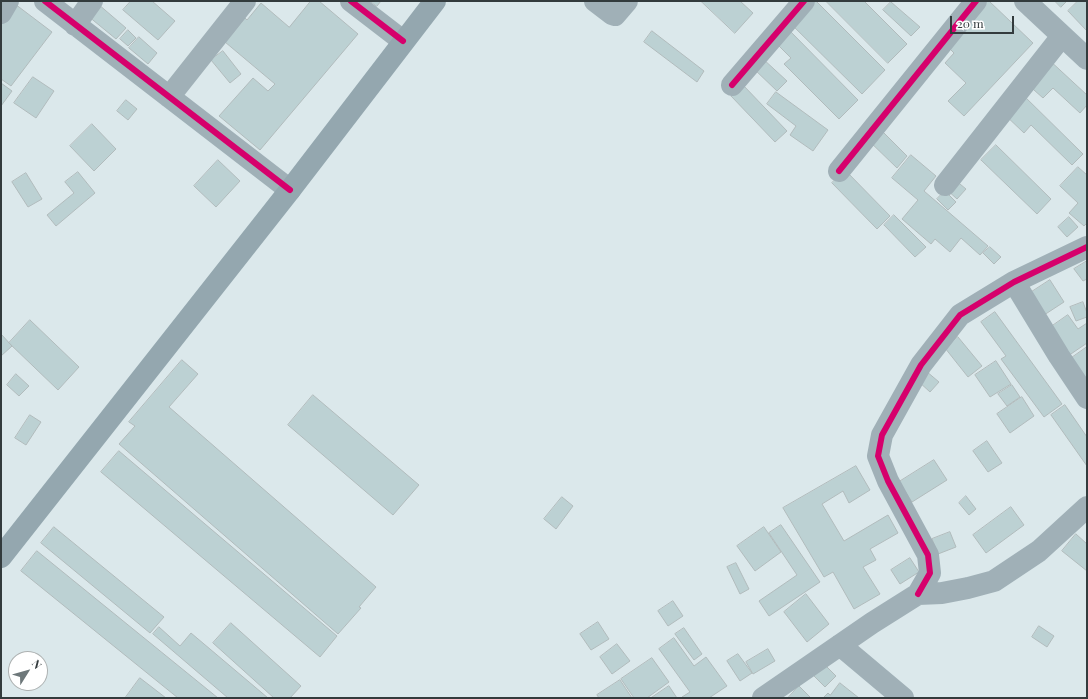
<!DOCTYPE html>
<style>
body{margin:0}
#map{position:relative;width:1088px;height:699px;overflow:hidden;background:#dbe8eb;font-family:"Playfair Display",serif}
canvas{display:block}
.frame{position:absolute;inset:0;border:2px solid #333b3d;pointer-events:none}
.north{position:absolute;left:8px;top:651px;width:40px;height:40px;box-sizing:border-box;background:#fff;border:1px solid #adb1b1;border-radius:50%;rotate:53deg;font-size:11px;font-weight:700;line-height:16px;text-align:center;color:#333b3d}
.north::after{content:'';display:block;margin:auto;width:14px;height:18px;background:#6e787a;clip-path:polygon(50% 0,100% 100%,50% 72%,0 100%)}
.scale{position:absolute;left:950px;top:16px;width:64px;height:18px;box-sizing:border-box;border:2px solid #333b3d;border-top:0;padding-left:5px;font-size:12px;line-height:14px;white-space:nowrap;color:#333b3d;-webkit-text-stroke:3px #fff;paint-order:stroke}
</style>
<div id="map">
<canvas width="1088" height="699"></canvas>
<div class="frame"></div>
<div class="north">N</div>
<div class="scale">20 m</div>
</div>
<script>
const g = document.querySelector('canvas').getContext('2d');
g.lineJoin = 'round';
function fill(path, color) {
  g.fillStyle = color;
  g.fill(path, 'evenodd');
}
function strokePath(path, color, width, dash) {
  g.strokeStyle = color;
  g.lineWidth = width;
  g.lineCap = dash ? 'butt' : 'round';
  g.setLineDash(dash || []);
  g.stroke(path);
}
const building = new Path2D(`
 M131,1H152L175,21L158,40L123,10Z
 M311,1H319L358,34L260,150L219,116L253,78L268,91L275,84L225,42L245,18L247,20L261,3L289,27Z
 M370,1H381L377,6Z
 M701,1H740L753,13L735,33Z
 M810,1H816L885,70L862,94L789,22Z
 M826,1H864L907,44L888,63Z
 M978,1H989L1033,43L964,116L948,101L966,83L945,63L954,53L941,40Z
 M1055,1H1067L1061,7Z
 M1078,1H1087V31L1068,11Z
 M891,2L920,27L911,36L883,10Z
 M15,4L52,32L11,86L1,79V23Z
 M98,4L126,28L116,39L88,16Z
 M788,29L858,100L839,119L784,64L791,58L775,42Z
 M128,30L136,38L128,46L120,39Z
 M652,31L704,71L697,82L644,42Z
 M139,37L157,53L148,64L129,48Z
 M223,51L241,74L230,83L211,60Z
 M762,58L787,81L777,91L753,68Z
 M1047,58L1087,95V105L1080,113L1053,88L1043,98L1025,82Z
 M33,77L54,91L36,118L14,103Z
 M1,83L12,91L1,106Z
 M743,85L787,131L775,142L731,96Z
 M776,92L828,130L813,151L790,135L796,126L767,104Z
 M1021,93L1083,154L1072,165L1031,125L1024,133L1002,112Z
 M126,100L137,109L128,120L117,111Z
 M92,124L116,149L94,171L70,146Z
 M877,126L907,156L897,168L866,138Z
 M996,145L1051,199L1037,214L981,160Z
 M911,155L936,176L924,191L988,246L980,255L961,238L950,252L935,239L931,244L902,219L918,200L892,178Z
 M218,160L240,181L216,207L194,186Z
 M1078,167L1087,175V223L1084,226L1069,213L1078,203L1060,186Z
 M845,170L890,216L877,229L832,183Z
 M78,172L95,193L56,226L47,215L74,193L65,182Z
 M26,173L42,199L28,207L12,182Z
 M954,179L966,189L957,199L946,189Z
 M945,191L956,202L948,210L937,199Z
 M894,215L926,247L915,257L884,225Z
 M1069,217L1078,227L1067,237L1058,227Z
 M990,247L1001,257L994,264L983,253Z
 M1087,261V279L1083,281L1074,269Z
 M1050,280L1064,302L1041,317L1027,295Z
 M1083,302L1087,313V317L1076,321L1070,307Z
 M995,312L1062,404L1044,417L1001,359L1006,356L981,322Z
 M1068,315L1078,329L1087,323V343L1068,356L1048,329Z
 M30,320L79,367L58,390L9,343Z
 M1,334L12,346L1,356Z
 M958,337L982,366L968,377L945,348Z
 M1087,347V377L1083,379L1070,359Z
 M182,360L198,374L169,407L376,587L359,607L361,608L338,634L119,444L135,426L129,422Z
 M996,361L1011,384L990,397L975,375Z
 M926,371L939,382L930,392L918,381Z
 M16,374L29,386L19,396L7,385Z
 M1012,385L1020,397L1007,406L998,394Z
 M313,395L419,485L393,515L288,425Z
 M1022,397L1034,416L1010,433L997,414Z
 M1065,405L1087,437V466L1051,415Z
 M30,415L41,422L26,445L15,438Z
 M987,441L1002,463L988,472L973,451Z
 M119,451L337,636L320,657L101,472Z
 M934,460L947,480L912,502L899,482Z
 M856,466L870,490L849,503L843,491L822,504L844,541L888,515L898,533L870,549L876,560L863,567L880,594L854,609L833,572L824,577L783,508Z
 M966,496L976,509L969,515L959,503Z
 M562,497L573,506L556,529L544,519Z
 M1011,507L1024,525L986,553L973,535Z
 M781,525L820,582L769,616L759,601L797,575L769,533Z
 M54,527L164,617L150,633L41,543Z
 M764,527L781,552L755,571L737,546Z
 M950,532L956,547L938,554L932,539Z
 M1076,534L1087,544V571L1062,551Z
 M37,551L218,698H178L21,571Z
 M910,558L919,572L900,584L891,570Z
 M736,563L749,589L740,594L727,567Z
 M806,594L829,624L807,642L784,612Z
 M673,601L683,616L668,626L658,611Z
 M598,622L609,639L591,650L580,634Z
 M231,623L301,686L290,698H274L213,643Z
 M1039,626L1054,636L1047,647L1032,637Z
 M159,627L180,646L191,633L268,698H228L153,634Z
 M684,628L702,654L694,660L675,634Z
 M674,638L694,666L706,657L727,686L709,698H683L682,697L690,692L659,649Z
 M617,644L630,661L612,674L600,657Z
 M768,649L775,661L753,674L746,662Z
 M738,654L752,673L740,681L727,661Z
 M652,658L669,682L647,698H634L621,679Z
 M825,665L836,676L825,687L814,676Z
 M140,678L166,698H127L126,697Z
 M620,680L632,698H599L597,695Z
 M840,683L859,698H823L828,693L830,695Z
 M669,686L677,698H651Z
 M799,686L811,698H788Z`);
fill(building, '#bcd1d3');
strokePath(building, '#b1bbbc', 1);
strokePath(new Path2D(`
 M45,1L290,190
 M351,1L403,41
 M595,1L612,14L615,15L627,1
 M1025,1L1087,59
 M1,13L8,1
 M75,25L92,1
 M732,85L804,1
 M169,97L245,1
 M839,171L976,1
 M945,185L1062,36
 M1014,282L1059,356L1087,398
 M918,594L930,573L928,555L888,481L878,456L882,435L921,365L960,315L1014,282L1087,247
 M840,645L903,698
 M763,698L872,623L918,594L942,593L968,588L994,581L1039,551L1087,507`), '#a0b0b7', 22);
strokePath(new Path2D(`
 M1,557L290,190L435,1`), '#94a7af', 22);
strokePath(new Path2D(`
 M45,1L290,190
 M351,1L403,41
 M732,85L804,1
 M839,171L976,1
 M918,594L930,573L928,555L888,481L878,456L882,435L921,365L960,315L1014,282L1087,247`), '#d6006c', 6);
</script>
